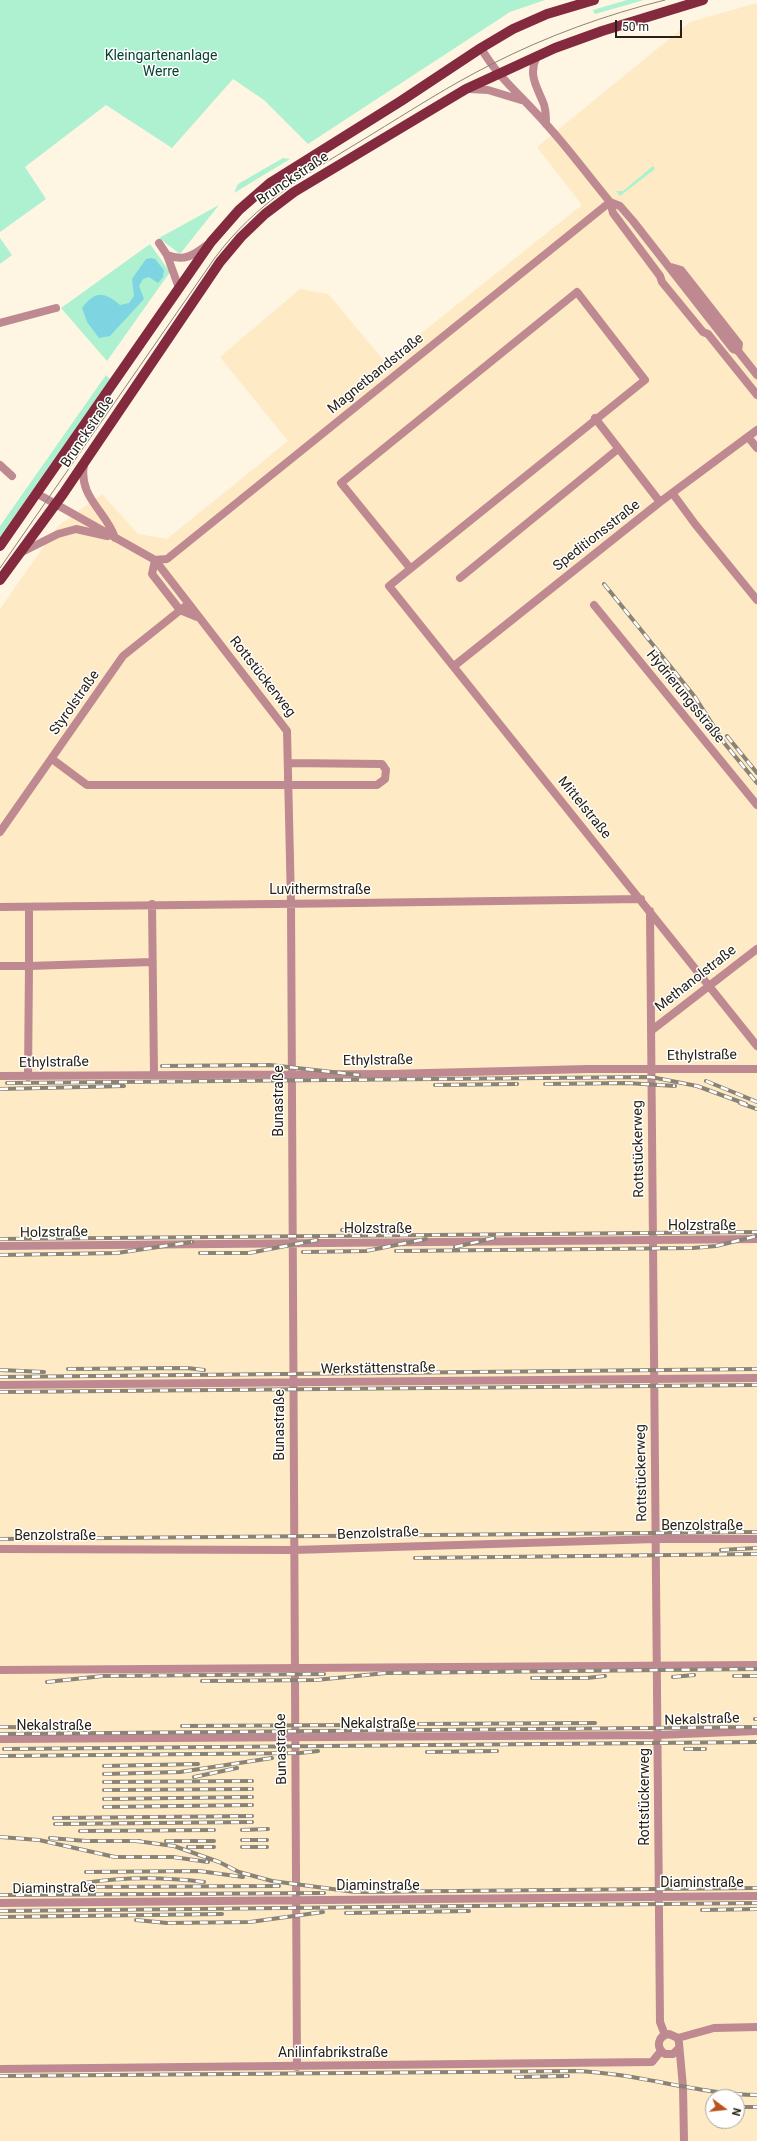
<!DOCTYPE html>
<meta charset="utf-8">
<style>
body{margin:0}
#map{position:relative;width:757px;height:2141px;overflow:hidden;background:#fff5e3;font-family:Roboto,sans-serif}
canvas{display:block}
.north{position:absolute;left:705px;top:2089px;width:40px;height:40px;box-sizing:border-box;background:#fff;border:1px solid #a9a6a2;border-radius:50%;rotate:105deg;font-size:11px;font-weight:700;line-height:16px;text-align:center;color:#272116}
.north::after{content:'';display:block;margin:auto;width:14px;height:18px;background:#b7531e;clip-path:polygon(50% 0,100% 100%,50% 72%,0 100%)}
.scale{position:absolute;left:615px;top:20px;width:67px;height:18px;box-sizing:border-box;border:2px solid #272116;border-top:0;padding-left:5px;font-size:12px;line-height:14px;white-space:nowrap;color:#272116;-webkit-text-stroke:3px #fff;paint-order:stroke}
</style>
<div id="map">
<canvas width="757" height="2141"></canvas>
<div class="north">N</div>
<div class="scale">50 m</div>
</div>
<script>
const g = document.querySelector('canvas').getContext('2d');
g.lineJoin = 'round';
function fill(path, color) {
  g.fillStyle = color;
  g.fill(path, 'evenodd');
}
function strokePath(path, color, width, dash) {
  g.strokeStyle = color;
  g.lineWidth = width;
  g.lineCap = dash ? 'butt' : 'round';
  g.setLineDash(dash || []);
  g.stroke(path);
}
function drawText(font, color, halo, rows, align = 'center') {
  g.font = font + ' Roboto,sans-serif';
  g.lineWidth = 3;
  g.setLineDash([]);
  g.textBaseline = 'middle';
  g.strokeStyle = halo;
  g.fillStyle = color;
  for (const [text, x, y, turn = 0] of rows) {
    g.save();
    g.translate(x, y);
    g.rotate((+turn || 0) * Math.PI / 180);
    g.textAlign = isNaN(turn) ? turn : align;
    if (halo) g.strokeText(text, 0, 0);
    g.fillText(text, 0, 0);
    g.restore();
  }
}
fill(new Path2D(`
 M757,3V2141H0V609L58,526L102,494L138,534L167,539L288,441L220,357L300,289L328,294L385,362L582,205L537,147L690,22ZM713,2097H737V2121H713Z`), '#feeac4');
fill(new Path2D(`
 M0,0H545L510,12L308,144L264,100L233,79L172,148L106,105L25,167L46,199L0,232Z
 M627,0H644L595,14L593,10Z
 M283,158L290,159L234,193L238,184Z
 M653,166L655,169L620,196L616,191H623Z
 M219,205L180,254L159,238Z
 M0,238L12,255L0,264Z
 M150,244L170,272L107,361L61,308Z
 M106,375L110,379L0,537V526Z`), '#adf1d1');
fill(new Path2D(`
 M151,258L155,259L164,270L163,277L158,283L149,277L143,279L139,286L144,299L110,336L99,338L87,322L82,308C96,290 104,292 120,305L129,303L134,296L132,279L146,259Z`), '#7fd4e1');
strokePath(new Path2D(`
 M481,48C498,78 524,98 546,124C569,149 589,177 610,202L613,213L660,276L662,282L703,332L708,334L757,395
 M537,56C528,74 536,85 543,102C546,108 546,117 546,124
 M469,89L488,90L521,100
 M610,202L620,206L633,221L733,349L738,351L757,375
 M159,243L167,255L179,288
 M167,255C184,262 194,255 207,245
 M671,267L681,270L739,344L738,351
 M0,323L56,308
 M595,418L660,502
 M748,437L757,448
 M0,465L12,476
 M84,465C78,497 107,512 115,538
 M36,493L155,560L287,731L291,903L297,2067
 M673,494L695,524L757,600
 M20,553L58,534L76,529L107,536
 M155,560L167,559L610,202
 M155,560L152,574L180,610L197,617
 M410,568L341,483L577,292L645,380L389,586L757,1046
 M460,578L618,449
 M594,605L757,805
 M454,666L660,502L757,430
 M52,759L87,785H377L385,779L386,770L382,764L288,763
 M0,832L123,656L188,604
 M152,904L154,1075
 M0,907C214,904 427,903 641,899
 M29,907V966L152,962
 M650,911L660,2022L665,2035
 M0,966H29L28,1077
 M652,1030L757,949
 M0,1076L388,1074L588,1069H757
 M0,1246L757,1239
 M0,1385L757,1378
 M0,1549L294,1550L656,1539H757
 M0,1670L757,1665
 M0,1739L658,1735L757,1731
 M0,1903L757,1896
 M678,2038L714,2028L757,2027
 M679,2048L673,2054H665C655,2047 658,2036 669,2034L678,2038L679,2043L683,2087L684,2141
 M0,2069L652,2062L661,2051`), '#be8990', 8);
strokePath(new Path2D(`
 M0,546L211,242L239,210L270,183L401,101L481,48L513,29L547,14L594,0
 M0,580L63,494L220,262L241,237L265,214L294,192L466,89L555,48L602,31L703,0`), '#842a3e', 10);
strokePath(new Path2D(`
 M0,568L214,259C256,202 310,172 369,136C410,111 450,85 492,64C547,36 605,15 665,0`), '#8b8375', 1);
const rail = new Path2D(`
 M604,584L695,697L725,744L757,783
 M727,736L757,773
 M162,1066L270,1065L359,1075
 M706,1081L757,1102
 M7,1083L651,1077L697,1086L746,1104
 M545,1084L627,1083L675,1086
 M435,1085L517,1084
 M0,1089L124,1086
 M740,1103L757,1109
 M342,1230L400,1229
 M0,1239L757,1232
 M455,1247L494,1238
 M396,1251L693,1248L716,1246L757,1236
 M303,1252L366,1251L426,1239
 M200,1253H249L317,1240
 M0,1255L117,1253L192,1242
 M68,1369L187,1368L204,1370
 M0,1370L44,1372
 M0,1377L757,1369
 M0,1392L757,1385
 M0,1539L757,1532
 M721,1550L757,1548
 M415,1558L757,1554
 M734,1676H757
 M673,1677L694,1675
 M532,1678H587L605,1676
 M202,1681L316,1680L386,1673L757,1669
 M47,1682L103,1676L324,1674
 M755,1719H757
 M419,1724L595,1723
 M182,1726L358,1725
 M0,1727L88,1728
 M0,1734L757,1727
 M4,1749L757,1742
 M685,1749H705
 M427,1752L497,1751
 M0,1756L300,1753L318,1751
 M104,1766L198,1764
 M104,1774L180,1772L272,1758
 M194,1777L237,1768
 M104,1782L252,1781
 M104,1790L252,1789
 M104,1799L252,1797
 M104,1807L252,1805
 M54,1818L252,1816
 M55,1824L252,1822
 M242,1830L268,1829
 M80,1831L214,1830
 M0,1837L39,1840L115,1857H173L208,1862
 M50,1838L86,1841H140
 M242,1840H267
 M136,1841L174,1846L219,1862L239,1872L272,1881L355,1892L757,1888
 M166,1841H214
 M188,1847H214
 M242,1847H267
 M86,1872L199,1871L243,1877
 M84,1883C123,1877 164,1877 204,1882
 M33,1891L88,1887L279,1886
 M0,1895L324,1893
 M702,1910L757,1909
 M0,1911L757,1903
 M346,1913L469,1911
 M0,1917L222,1914
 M136,1920L167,1923L250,1922L323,1912
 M0,2076L576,2071C637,2073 696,2094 757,2095
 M516,2077L568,2076
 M737,2107H757`);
strokePath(rail, '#8b8375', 4);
strokePath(rail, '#fff', 2.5, [8]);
drawText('14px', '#06422e', '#fff', [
 ["Kleingartenanlage",161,56],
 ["Werre",161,72]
]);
drawText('14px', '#272116', '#fff', [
 ["Brunckstraße",293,179,-34],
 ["Magnetbandstraße",376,374,-39],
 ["Brunckstraße",88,432,-56],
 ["Speditionsstraße",597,536,-38],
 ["Rottstückerweg",262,677,52],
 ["Hydrierungsstraße",685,697,51],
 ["Styrolstraße",75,703,-55],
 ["Mittelstraße",584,808,51],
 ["Luvithermstraße",320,890],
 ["Methanolstraße",696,979,-38],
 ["Ethylstraße",702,1056,-1],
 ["Ethylstraße",378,1061,-1],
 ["Ethylstraße",54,1063,-1],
 ["Bunastraße",279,1101,-90],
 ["Rottstückerweg",639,1149,-91],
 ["Holzstraße",702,1226],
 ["Holzstraße",378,1229],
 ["Holzstraße",54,1233,-1],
 ["Werkstättenstraße",378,1369,-1],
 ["Bunastraße",280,1425,-90],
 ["Rottstückerweg",642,1473,-91],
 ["Benzolstraße",702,1526],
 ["Benzolstraße",378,1534,-2],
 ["Benzolstraße",55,1536],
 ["Nekalstraße",702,1720,-2],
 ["Nekalstraße",378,1724],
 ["Nekalstraße",54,1726],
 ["Bunastraße",282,1749,-91],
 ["Rottstückerweg",645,1797,-90],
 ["Diaminstraße",702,1883],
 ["Diaminstraße",378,1886],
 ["Diaminstraße",54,1889,-1],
 ["Anilinfabrikstraße",333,2053]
]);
</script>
